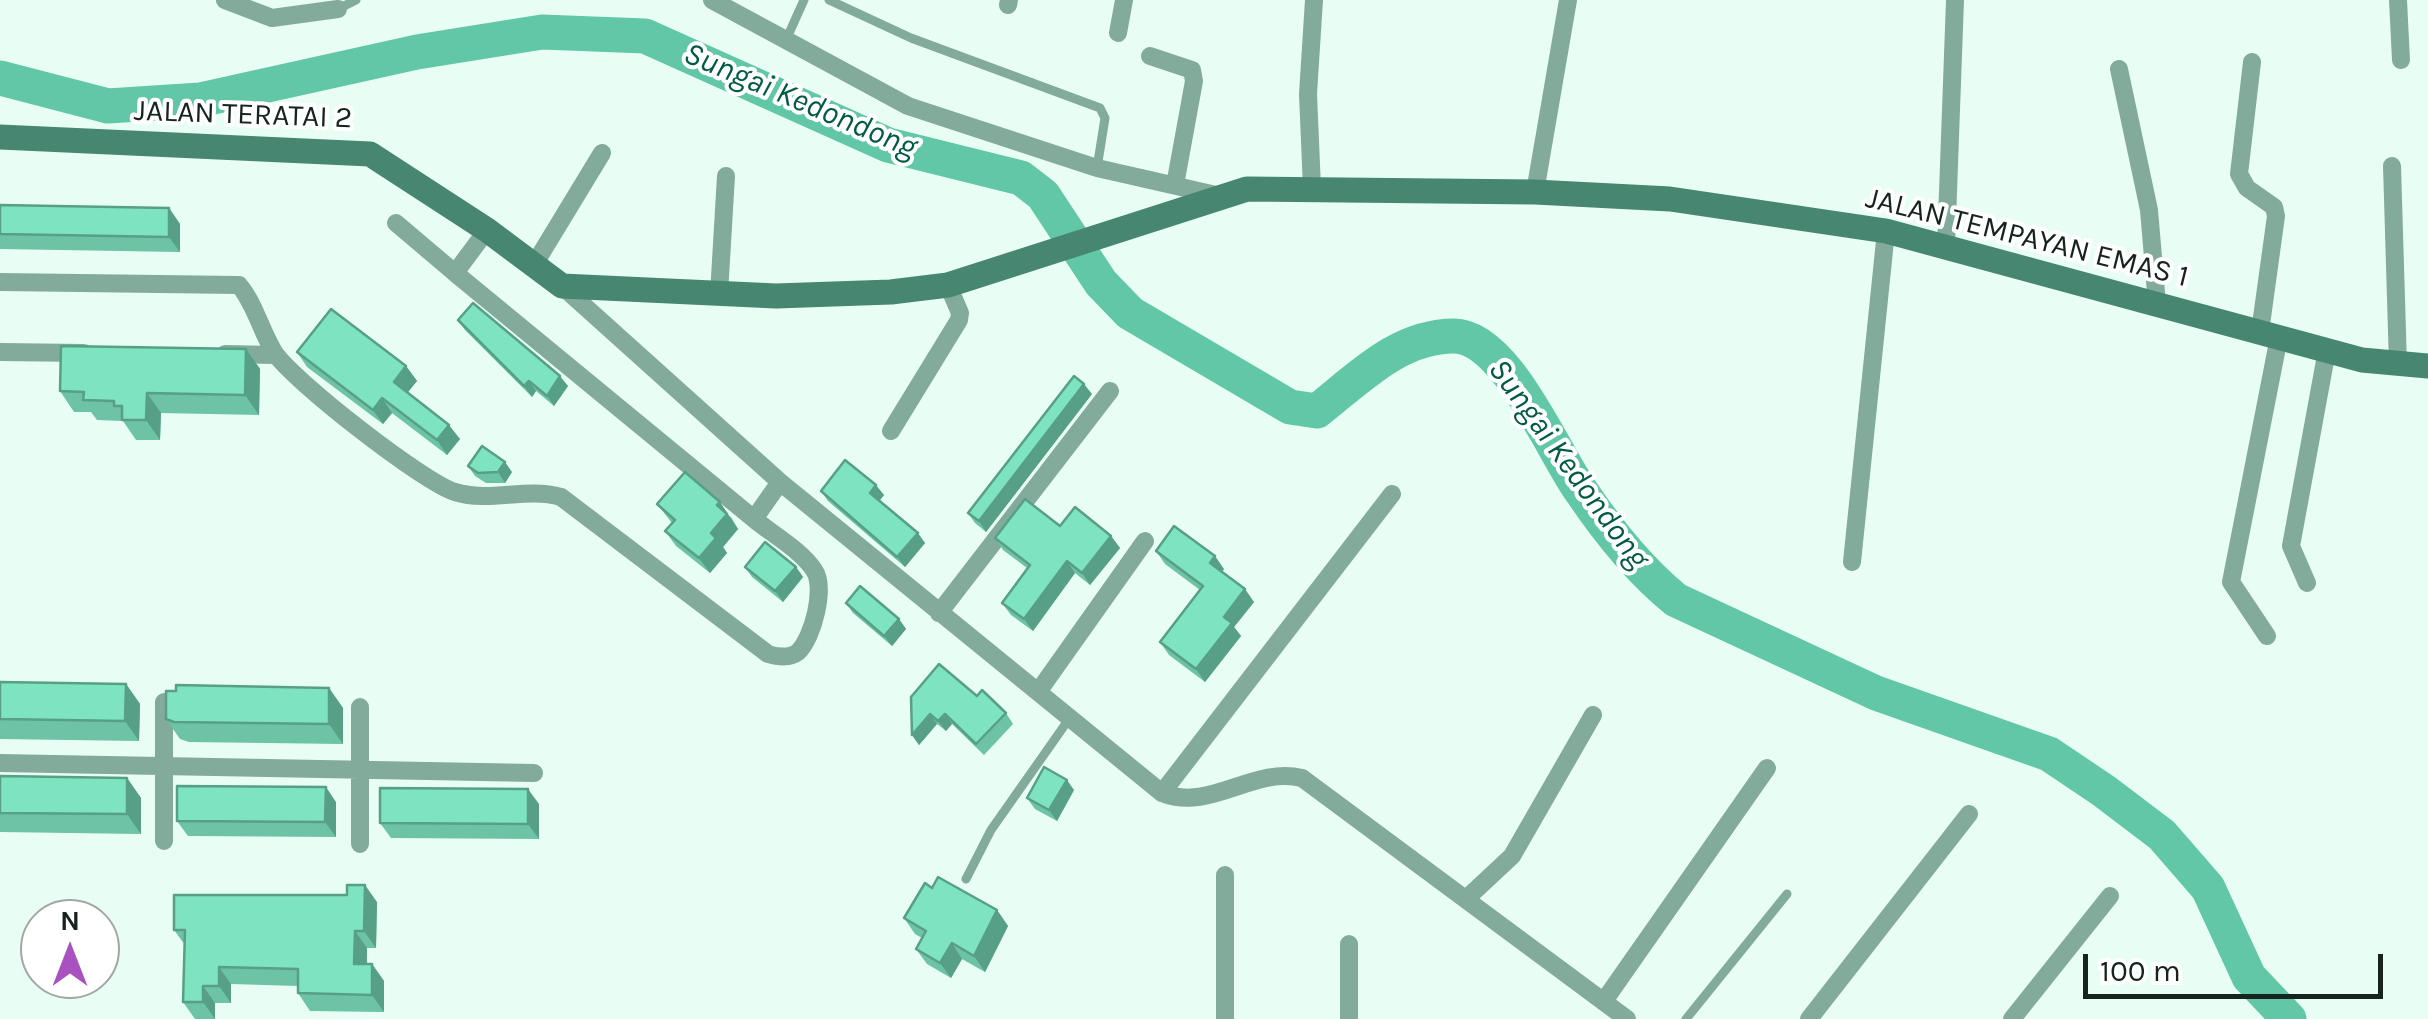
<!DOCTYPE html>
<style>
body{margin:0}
#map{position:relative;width:2428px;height:1019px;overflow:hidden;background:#e8fef5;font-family:Karla,sans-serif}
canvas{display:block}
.north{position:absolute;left:20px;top:899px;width:100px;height:100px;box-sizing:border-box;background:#fff;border:2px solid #a2a7a5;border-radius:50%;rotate:0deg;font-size:28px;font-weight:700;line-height:40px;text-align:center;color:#16231e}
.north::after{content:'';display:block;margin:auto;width:35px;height:45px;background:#a951be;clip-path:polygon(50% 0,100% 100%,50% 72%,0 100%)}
.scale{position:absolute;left:2083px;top:954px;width:300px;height:45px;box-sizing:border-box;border:5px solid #16231e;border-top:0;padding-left:12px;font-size:30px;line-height:35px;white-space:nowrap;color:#16231e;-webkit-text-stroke:8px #fff;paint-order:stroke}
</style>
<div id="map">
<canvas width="2428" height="1019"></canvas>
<div class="north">N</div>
<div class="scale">100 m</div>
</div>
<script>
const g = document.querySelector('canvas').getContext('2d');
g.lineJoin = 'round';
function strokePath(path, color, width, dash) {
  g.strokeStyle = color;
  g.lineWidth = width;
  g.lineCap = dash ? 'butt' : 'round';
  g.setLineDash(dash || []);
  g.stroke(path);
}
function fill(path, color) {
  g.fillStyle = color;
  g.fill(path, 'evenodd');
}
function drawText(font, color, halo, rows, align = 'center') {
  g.font = font + ' Karla,sans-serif';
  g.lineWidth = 8;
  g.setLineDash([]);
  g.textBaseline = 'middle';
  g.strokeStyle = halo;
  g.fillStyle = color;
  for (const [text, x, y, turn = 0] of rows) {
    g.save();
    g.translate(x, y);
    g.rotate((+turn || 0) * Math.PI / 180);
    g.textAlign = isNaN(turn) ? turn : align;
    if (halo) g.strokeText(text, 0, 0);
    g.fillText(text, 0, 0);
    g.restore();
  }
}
strokePath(new Path2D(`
 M0,78L108,106L200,100L417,52L542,32L645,36L888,145L1021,178L1043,195L1101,283L1130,313L1290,407L1317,411C1358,379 1398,336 1454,336C1506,336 1554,454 1581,491C1608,531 1639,570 1676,600L1876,693L2049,754L2104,791L2162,835L2208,888L2249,977L2289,1019`), '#61c7a6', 35);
strokePath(new Path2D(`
 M829,0L911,38L1100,108L1105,118L1097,168
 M338,9L356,0
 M786,40L804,0
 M966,879L991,830L1069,719
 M1686,1019L1787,894`), '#83ab9c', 9);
strokePath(new Path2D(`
 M225,0L272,18L338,9
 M712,0L908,106L1097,168L1216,195
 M2398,0L2401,60
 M1008,5L1009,0
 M1118,33L1124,0
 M1150,56L1192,70L1194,81L1175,185
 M2252,62L2239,174L2247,188L2274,207L2276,216L2260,332
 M2119,69L2149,210L2157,304
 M2392,166L2398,365
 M1312,188L1308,94L1314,0
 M1535,192L1568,0
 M396,223L455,273
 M487,230L455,273L754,519
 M1946,247L1955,0
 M534,265L602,153
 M0,282L239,285C255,304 261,331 274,352C292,380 424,483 455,492C491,503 525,487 561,497L768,654C778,657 789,659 798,652C813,638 826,587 814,570C801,550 772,534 754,519L780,482
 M562,286L780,482L1162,793C1211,812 1253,766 1302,778L1627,1019
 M719,294L726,176
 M0,352L84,353
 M225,354L276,355
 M891,431L959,320L960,313L948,285
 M1852,562L1886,231
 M2307,583L2291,546L2327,350
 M939,613L1110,391
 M2267,636L2231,582L2279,337
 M1038,692L1145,541
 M164,702V841
 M360,707V844
 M0,763L534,773
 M1162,793L1392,494
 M1467,898L1512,856L1593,715
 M1604,1001L1767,768
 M1225,1019V875
 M1349,1019V944
 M1809,1019L1969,814
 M2012,1019L2110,896`), '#83ab9c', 18);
strokePath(new Path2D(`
 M0,137L370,154L487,230L562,286L776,296L891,292L948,285L1247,189L1535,192L1670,199L1886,231L2362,360L2428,366`), '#478671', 25);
fill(new Path2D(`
 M0,205L169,208L180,224V252L0,249Z
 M458,320L568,386L554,406L536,391L532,397L465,330Z
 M246,349L260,369L259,415L161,413L160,440H136L123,421L97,420L91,412H74L60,391Z
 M297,352L406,366L417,381L407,393L460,439L447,455L392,413L383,424L307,367Z
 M1092,394L986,532L975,523L968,513Z
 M468,466L512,472L505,483H486L475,476Z
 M821,491L884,495L879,501L925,543L905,567L828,501Z
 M657,504L731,517L738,529L723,547L727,553L710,573L676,546L665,531L672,523Z
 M1060,526L1111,536L1120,548L1090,585L1075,573L1033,631L1011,615L1002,603L1027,568L1003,550L995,538Z
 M1156,551L1224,569L1222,572L1254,602L1234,627L1241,636L1205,682L1169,655L1160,642L1200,590L1165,564Z
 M745,567H796L803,577L783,602L752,577Z
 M846,603L899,619L906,629L892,646L853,613Z
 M0,682L126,684L140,704L139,741L0,739Z
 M329,688L343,708V744L189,742L180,739L166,719Z
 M977,696L1006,713L1013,724L984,755L952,724L946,731L937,724L919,745L912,735L911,697Z
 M0,776L127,778L141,798V834L0,832Z
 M1074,790L1057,821L1035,809L1027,798Z
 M336,802V837L188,836L177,821Z
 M539,804V839L391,838L380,823Z
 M932,888L997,910L1008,926L985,972L962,959L951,978L927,964L916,949L922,938L915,934L904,918Z
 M377,902L376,948H367V964H372L384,981V1012L310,1011L298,993V986L231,984V1003H215V1019H195L183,1002L185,945L174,930Z`), '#6cc3a6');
fill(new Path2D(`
 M169,208L180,224V252L169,237Z
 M246,349L260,369L259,415L245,395Z
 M406,366L417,381L404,397L394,382Z
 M560,376L568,386L554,406L547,396Z
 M529,381L536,391L532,397L524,386Z
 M1084,384L1092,394L986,532L979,521Z
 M147,393L161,413L160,440L146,420Z
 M382,398L392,413L383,424L373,410Z
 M449,425L460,439L447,455L437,440Z
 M505,462L512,472L505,483L498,472Z
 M876,485L884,495L877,504L870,493Z
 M720,502L738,529L723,547L727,553L710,573L699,558L711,533L717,505Z
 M918,533L925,543L905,567L897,557Z
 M1111,536L1120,548L1090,585L1082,573Z
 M1215,556L1224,569L1219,576L1210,563Z
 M1067,561L1075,573L1033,631L1024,619Z
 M796,567L803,577L783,602L775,591Z
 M1245,589L1254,602L1234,627L1241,636L1205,682L1196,669L1224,617Z
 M899,619L906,629L892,646L884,636Z
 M126,684L140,704L139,741L125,721Z
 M329,688L343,708V744L329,724Z
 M930,714L937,724L919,745L912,735Z
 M945,714L952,724L946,731L938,721Z
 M127,778L141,798V834L127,814Z
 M1067,780L1074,790L1057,821L1049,810Z
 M326,787L336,802V837L325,822Z
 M528,789L539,804V839L528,824Z
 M365,885L377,902L376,948L364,931Z
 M997,910L1008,926L985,972L974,956Z
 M355,931L367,948L366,981L354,964Z
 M952,943L962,959L951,978L940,963Z
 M372,964L384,981V1012L372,995Z
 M219,967L231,984V1003L219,986Z
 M203,986L215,1003V1019L203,1002Z`), '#589f87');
const building = new Path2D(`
 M0,205L169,208V237L0,234Z
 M473,303L560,376L547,396L529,381L524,386L458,320Z
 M331,309L406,366L394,382L449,425L437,440L382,398L373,410L297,352Z
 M61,346L246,349L245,395L147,393L146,420H122V406H114V401L83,400L84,392L60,391Z
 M1074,376L1084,384L979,521L968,513Z
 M482,446L505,462L498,472L478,473L468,466Z
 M845,460L876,485L870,493L918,533L897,557L821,491Z
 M685,472L720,502L717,505L727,514L711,533L716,538L699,558L665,531L675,520L657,504Z
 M1025,499L1060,526L1075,507L1111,536L1082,573L1067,561L1024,619L1002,603L1030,565L995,538Z
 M1174,526L1215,556L1210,563L1245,589L1224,617L1232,623L1196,669L1160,642L1203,586L1156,551Z
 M765,542L796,567L775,591L745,567Z
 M860,586L899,619L884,636L846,603Z
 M939,664L977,696L982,690L1006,713L976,744L945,714L938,721L930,714L912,735L911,697Z
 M0,682L126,684L125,721L0,719Z
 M176,685L329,688V724L174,722L166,719V691H176Z
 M1044,767L1067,780L1049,810L1027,798Z
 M0,776L127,778V814L0,813Z
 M177,786L326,787L325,822L177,821Z
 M380,788L528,789V824L380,823Z
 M938,877L997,910L974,956L952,943L940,963L916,949L926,931L904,918L925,883L932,888Z
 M347,885H365L364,931H355L354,964H372V995L298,993V969L219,967V986H203V1002H183L185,930H174V895H347Z`);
fill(building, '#7ee3c1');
strokePath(building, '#589f87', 2.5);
drawText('30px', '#16231e', '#fff', [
 ["JALAN TERATAI 2",243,115,2],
 ["JALAN TEMPAYAN EMAS 1",2027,238,14]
]);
drawText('italic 32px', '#025b45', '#fff', [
 ["Sungai Kedondong",800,101,23],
 ["Sungai Kedondong",1568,464,54]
]);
</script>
